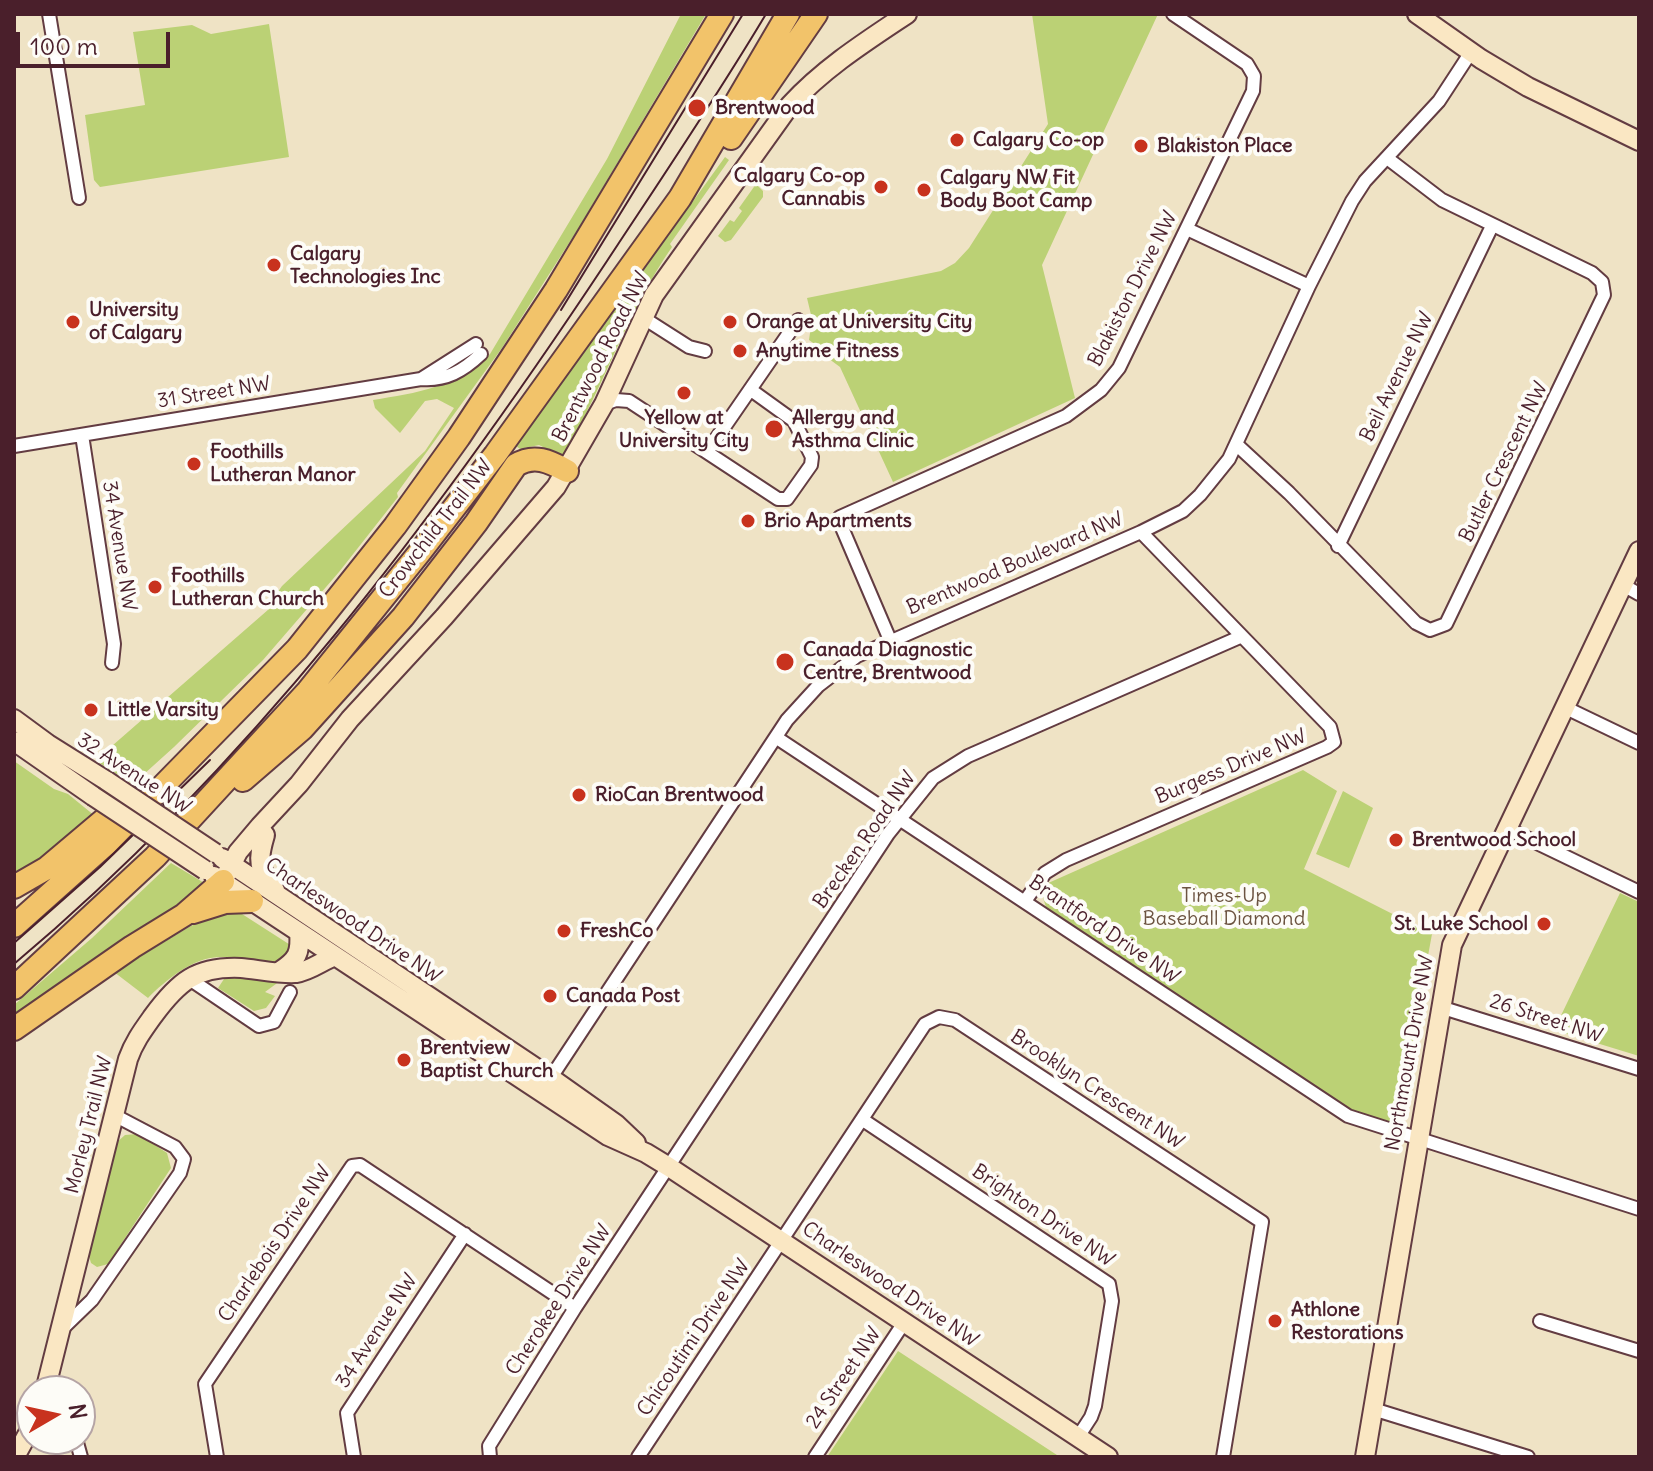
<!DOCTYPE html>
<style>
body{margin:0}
#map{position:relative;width:1653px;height:1471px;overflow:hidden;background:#efe3c5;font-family:Delius,sans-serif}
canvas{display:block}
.frame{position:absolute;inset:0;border:16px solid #4a1f2b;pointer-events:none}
.north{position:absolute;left:16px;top:1375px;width:80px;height:80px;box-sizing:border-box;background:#fdfcf7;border:2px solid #b5a4a5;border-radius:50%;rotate:81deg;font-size:22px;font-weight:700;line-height:32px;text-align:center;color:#4a1f2b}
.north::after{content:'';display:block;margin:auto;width:28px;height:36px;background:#c8321e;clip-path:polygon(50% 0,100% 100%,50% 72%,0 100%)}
.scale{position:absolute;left:16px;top:32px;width:154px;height:36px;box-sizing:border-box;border:4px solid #4a1f2b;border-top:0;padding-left:10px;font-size:24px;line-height:28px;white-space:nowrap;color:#4a1f2b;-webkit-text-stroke:6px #fdfcf7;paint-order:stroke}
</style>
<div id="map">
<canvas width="1653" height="1471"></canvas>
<div class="frame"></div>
<div class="north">N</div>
<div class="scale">100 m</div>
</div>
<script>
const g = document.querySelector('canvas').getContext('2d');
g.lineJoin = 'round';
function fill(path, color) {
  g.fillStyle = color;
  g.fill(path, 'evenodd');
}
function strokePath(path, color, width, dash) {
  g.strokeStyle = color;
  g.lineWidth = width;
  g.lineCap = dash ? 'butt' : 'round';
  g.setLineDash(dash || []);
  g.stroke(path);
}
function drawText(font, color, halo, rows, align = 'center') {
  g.font = font + ' Delius,sans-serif';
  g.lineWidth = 8;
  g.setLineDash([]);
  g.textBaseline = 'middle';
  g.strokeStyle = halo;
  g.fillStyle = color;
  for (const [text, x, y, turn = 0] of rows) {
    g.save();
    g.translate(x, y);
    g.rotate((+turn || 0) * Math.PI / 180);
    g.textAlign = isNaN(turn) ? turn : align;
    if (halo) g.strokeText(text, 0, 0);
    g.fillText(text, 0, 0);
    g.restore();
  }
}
fill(new Path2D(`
 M681,14H706L578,229L502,348L397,493L398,497L339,572L263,660L174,747L133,784L101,764L97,759L269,609L268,606L282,586L425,451L454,408L437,399L425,401L400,433L375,408L373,400C416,393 458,387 490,354L607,159Z
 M1032,14H1158L1042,265L1075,398L893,482L840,367L817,350L816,345L809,340L812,319L807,298L941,271L955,263L969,248L1048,124Z
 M269,24L289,157L100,187L94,180L85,115L145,105L133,32L192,25L211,34Z
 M725,157L729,160L670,244L672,247C627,312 604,387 564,454L561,456L539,445L520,449L516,446Z
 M756,184L763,191V197L731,240L725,242L718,236L730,220L734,222L742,211L739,208Z
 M14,761L54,789L68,794L95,816L58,847L14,878Z
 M1303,770L1337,791L1304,869L1432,934L1397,1125L1352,1111L1046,907L1041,892L1046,884Z
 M1343,791L1373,808L1349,868L1316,854Z
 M171,863L206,884L205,887L14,1023V1005L92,938Z
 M1620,893L1639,902V1056L1554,1030Z
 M219,912L242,914L295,948L283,962C261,963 240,956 219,957C192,958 166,980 148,998L114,972L189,927Z
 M226,976L280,981L265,992L275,996L266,1008L254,1011L218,988Z
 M138,1134L167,1153L171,1168L108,1264L97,1267L91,1263L89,1256L116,1143L125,1135Z
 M898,1351L1060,1457H827Z`), '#bbd175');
const street = new Path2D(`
 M49,14L79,198
 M1187,229L1309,286
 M642,317L689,347L705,351
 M421,379L476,344
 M604,404L616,400L629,401L778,499H787L811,465L812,457L794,421L751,390
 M82,435L114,644L112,663
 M1237,445L1289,493L1416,623L1430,630L1446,624L1604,295L1602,282L1592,273L1442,200L1387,158
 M14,446L421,379C446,381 463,371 481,354
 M707,452L798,320
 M1338,546L1492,226
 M1623,585L1639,594
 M890,640L840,523V517L1066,416L1101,390L1119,368L1253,91L1254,76L1247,64L1173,14
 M1564,707L1639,743
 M777,738L1348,1116L1639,1209
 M1506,828L1639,892
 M1025,901L1045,873L1066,860L1327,747L1334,742L1330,727L1141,532
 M188,978L259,1026L274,1022L290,992
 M1440,1007L1639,1069
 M548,1082L787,720L818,686L857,656L1141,532L1183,511L1200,495L1229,459L1309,286L1352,201L1365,181L1439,101L1471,52
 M863,1120L1109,1284L1112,1301L1095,1406L1091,1417L1078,1437
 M1540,1321L1639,1351
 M61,1330L92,1300L180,1173L184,1159L175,1147L114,1115
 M1373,1409L1528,1457
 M76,1439L81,1457
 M217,1457L205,1384L352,1166L360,1165L575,1308
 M354,1457L347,1413L465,1234
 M490,1457L489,1446L575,1308L888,834L933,778L968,756L1240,637
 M638,1457L925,1024L939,1017L955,1020L1262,1222L1223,1457
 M815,1457L905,1321`);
const secondary = new Path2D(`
 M1417,14L1481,59L1528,87L1639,141
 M14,719L48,744L107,781
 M14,741L93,796
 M265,835C257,862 258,867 275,890
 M222,858L551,1078L616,1124L636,1143
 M214,876L608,1136L646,1153L669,1167L1108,1457
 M223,881L238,852L260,826L299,784L350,719L444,617L556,487L604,404L654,295L790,105C824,68 865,42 907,14
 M280,971C297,960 301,953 299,932
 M45,1391L128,1059C134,1042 143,1030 153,1016C178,982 196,966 241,968C254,969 286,975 296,973C310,971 322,961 335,956
 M15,1457L32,1426
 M1365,1457L1452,945L1639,551`);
const highway = new Path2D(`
 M731,138L816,14
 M243,780L302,729L403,617L476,523L516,465C534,454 549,461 567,471
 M14,887L47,868L130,798
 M193,912L225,902L252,901
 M14,926L106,844L297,649L395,526L459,437L556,290L722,14
 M14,988L155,857L308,691L420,552L495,455L680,198L788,14
 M14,1029L132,947L184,915L223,881`);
strokePath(street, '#633c42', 16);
strokePath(secondary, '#633c42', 22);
strokePath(highway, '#633c42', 26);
strokePath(street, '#fff', 12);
strokePath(secondary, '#fae7c3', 18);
strokePath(highway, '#f2c36a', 22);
strokePath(new Path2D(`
 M561,310L743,14
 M14,943L100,867L210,760
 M14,964C250,766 438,516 607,261C661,179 716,98 766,14`), '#4a1f2b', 2);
const secondaryBridge = new Path2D(`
 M107,781L215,853
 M93,796L205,870`);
strokePath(secondaryBridge, '#633c42', 22, []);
strokePath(secondaryBridge, '#fae7c3', 18);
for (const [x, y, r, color] of [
 [697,108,10,"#c8321e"],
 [957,140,8,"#c8321e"],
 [1141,146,8,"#c8321e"],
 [881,187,8,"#c8321e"],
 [924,190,8,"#c8321e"],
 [274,265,8,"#c8321e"],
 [73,322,8,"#c8321e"],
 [730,322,8,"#c8321e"],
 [740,351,8,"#c8321e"],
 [684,393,8,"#c8321e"],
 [774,429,10,"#c8321e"],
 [194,464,8,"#c8321e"],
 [748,521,8,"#c8321e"],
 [155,587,8,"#c8321e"],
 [785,662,10,"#c8321e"],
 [91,710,8,"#c8321e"],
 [579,795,8,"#c8321e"],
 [1396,840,8,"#c8321e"],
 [1544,924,8,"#c8321e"],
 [564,931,8,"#c8321e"],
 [550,996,8,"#c8321e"],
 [404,1060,8,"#c8321e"],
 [1275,1321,8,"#c8321e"]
]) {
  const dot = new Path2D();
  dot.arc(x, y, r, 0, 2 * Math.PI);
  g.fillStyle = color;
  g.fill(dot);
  strokePath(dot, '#fdfcf7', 3);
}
drawText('bold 20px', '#4a1f2b', '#fdfcf7', [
 ["Brentwood",715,108],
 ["Calgary Co-op",973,140],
 ["Blakiston Place",1157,146],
 ["Calgary Co-op",865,176,"right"],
 ["Cannabis",865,199,"right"],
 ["Calgary NW Fit",940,178],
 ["Body Boot Camp",940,201],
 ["Calgary",290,254],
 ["Technologies Inc",290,277],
 ["University",89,310],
 ["of Calgary",89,333],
 ["Orange at University City",746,322],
 ["Anytime Fitness",756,351],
 ["Yellow at",684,418,"center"],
 ["University City",684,441,"center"],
 ["Allergy and",792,418],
 ["Asthma Clinic",792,441],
 ["Foothills",210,452],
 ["Lutheran Manor",210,475],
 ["Brio Apartments",764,521],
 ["Foothills",171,576],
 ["Lutheran Church",171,599],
 ["Canada Diagnostic",803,650],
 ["Centre, Brentwood",803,673],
 ["Little Varsity",107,710],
 ["RioCan Brentwood",595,795],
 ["Brentwood School",1412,840],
 ["St. Luke School",1528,924,"right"],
 ["FreshCo",580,931],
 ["Canada Post",566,996],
 ["Brentview",420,1048],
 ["Baptist Church",420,1071],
 ["Athlone",1291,1310],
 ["Restorations",1291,1333]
], 'left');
drawText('20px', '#4a1f2b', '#fdfcf7', [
 ["Blakiston Drive NW",1133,289,-63],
 ["Brentwood Road NW",601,357,-63],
 ["Beil Avenue NW",1397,377,-64],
 ["31 Street NW",214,393,-9],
 ["Butler Crescent NW",1504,462,-64],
 ["Crowchild Trail NW",436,529,-52],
 ["34 Avenue NW",119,546,81],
 ["Brentwood Boulevard NW",1015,564,-23],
 ["Burgess Drive NW",1231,767,-23],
 ["32 Avenue NW",134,774,33],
 ["Brecken Road NW",865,840,-55],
 ["Charleswood Drive NW",353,921,34],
 ["Brantford Drive NW",1104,930,34],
 ["26 Street NW",1546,1019,18],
 ["Northmount Drive NW",1410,1053,-80],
 ["Brooklyn Crescent NW",1097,1090,33],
 ["Morley Trail NW",89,1125,-76],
 ["Brighton Drive NW",1043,1216,34],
 ["Charlebois Drive NW",275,1244,-56],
 ["Charleswood Drive NW",890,1285,34],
 ["Cherokee Drive NW",559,1300,-57],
 ["34 Avenue NW",377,1331,-57],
 ["Chicoutimi Drive NW",694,1338,-56],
 ["24 Street NW",844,1378,-56]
]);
drawText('20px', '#6c5441', '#fdfcf7', [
 ["Times-Up",1224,896],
 ["Baseball Diamond",1224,919]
]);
</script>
